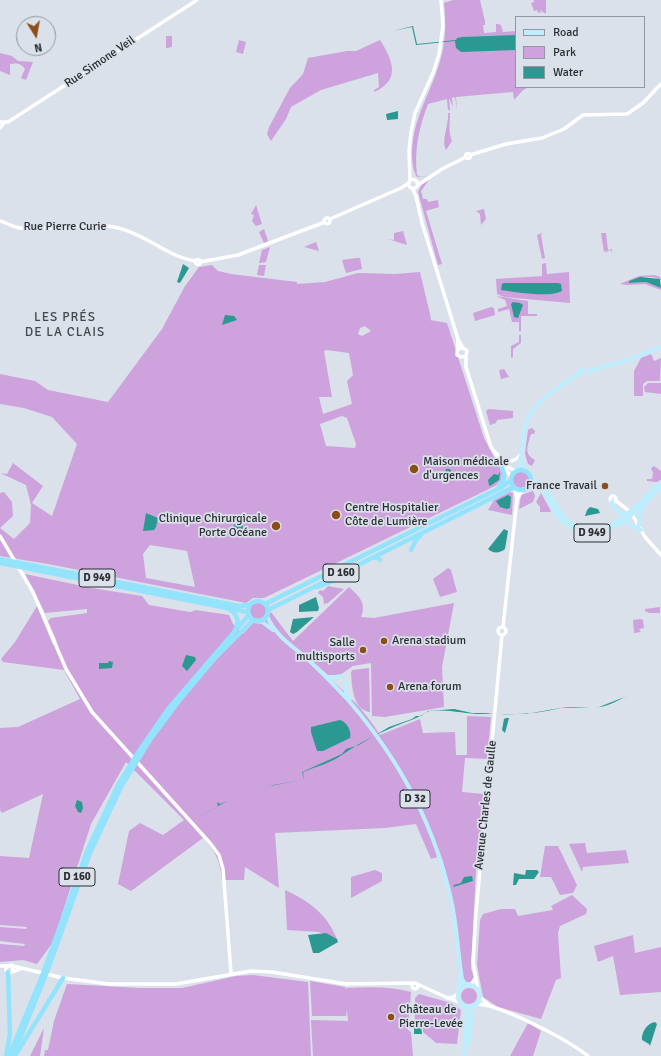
<!DOCTYPE html>
<meta charset="utf-8">
<style>
body{margin:0}
#map{position:relative;width:661px;height:1056px;overflow:hidden;background:#dae1ea;font-family:Signika,sans-serif}
canvas{display:block}
.legend{position:absolute;left:515px;top:16px;width:130px;height:72px;box-sizing:border-box;background:#dae1ea;border:1px solid #9499a0;margin:0;padding:5px 7px;list-style:none;font-size:12px;color:#2c2e32}
.legend li{display:flex;align-items:center;gap:8px;height:20px}
.legend b{width:20px;border:1px solid #9499a0}
.north{position:absolute;left:16px;top:16px;width:40px;height:40px;box-sizing:border-box;background:#dae1ea;border:1px solid #9499a0;border-radius:50%;rotate:169deg;font-size:11px;font-weight:700;line-height:16px;text-align:center;color:#2c2e32}
.north::after{content:'';display:block;margin:auto;width:14px;height:18px;background:#8e4d18;clip-path:polygon(50% 0,100% 100%,50% 72%,0 100%)}
</style>
<div id="map">
<canvas width="661" height="1056"></canvas>
<ul class="legend">
<li><b style="height:5px;background:#beeefe"></b>Road</li>
<li><b style="height:11px;background:#cea2dc"></b>Park</li>
<li><b style="height:11px;background:#2b9891"></b>Water</li>
</ul>
<div class="north">N</div>
</div>
<script>
const g = document.querySelector('canvas').getContext('2d');
g.lineJoin = 'round';
function fill(path, color) {
  g.fillStyle = color;
  g.fill(path, 'evenodd');
}
function strokePath(path, color, width, dash) {
  g.strokeStyle = color;
  g.lineWidth = width;
  g.lineCap = dash ? 'butt' : 'round';
  g.setLineDash(dash || []);
  g.stroke(path);
}
function drawText(font, color, halo, rows, align = 'center') {
  g.font = font + ' Signika,sans-serif';
  g.lineWidth = 3.5;
  g.setLineDash([]);
  g.textBaseline = 'middle';
  g.strokeStyle = halo;
  g.fillStyle = color;
  for (const [text, x, y, turn = 0] of rows) {
    g.save();
    g.translate(x, y);
    g.rotate((+turn || 0) * Math.PI / 180);
    g.textAlign = isNaN(turn) ? turn : align;
    if (halo) g.strokeText(text, 0, 0);
    g.fillText(text, 0, 0);
    g.restore();
  }
}
fill(new Path2D(`
 M453,0H480L485,21V25H483L484,33L496,32V24H498L501,25L503,32L516,31V87H529L523,90L514,100L513,92L456,97L457,110L455,97L452,98L453,107L449,98L450,110H448L447,99L428,104C419,127 414,150 417,175L421,177L429,176L417,177C413,171 412,161 412,154C412,119 431,93 440,61C446,42 446,22 444,3Z
 M534,0H546V14L540,10L541,13L537,12L538,10L534,11L531,3L534,2Z
 M166,36H172V47L166,48Z
 M239,40L246,42L243,54L236,52Z
 M380,40C392,59 402,80 374,92V90L379,87L378,73L321,90L291,107L286,119L271,141L267,134L269,127L290,88L303,74L308,58L347,51H356Z
 M0,53L12,56L18,61L33,62L26,80L21,78L25,69C21,63 16,63 10,64V75L0,71Z
 M448,113H450C450,123 448,132 452,141L446,150C441,140 449,125 448,113Z
 M429,180L421,191L423,199H427L428,202L438,200L439,207L426,211L442,264L438,265L418,192L422,184Z
 M256,205L262,224L256,226L252,221L254,215L251,214Z
 M484,209L486,219L481,225L480,214L476,211Z
 M264,229L268,241L264,243L259,232Z
 M403,231L407,245L388,239L394,240V233Z
 M542,233L541,235L545,258L542,259L537,235Z
 M601,233H606L608,250L612,249V252L610,250L605,253L607,250L604,252Z
 M316,242L319,251L304,247Z
 M270,247L266,262L259,263L262,250Z
 M356,258H360L362,269L346,273L342,260Z
 M545,263L546,264L547,274L569,272L570,303L504,297L497,294L496,279L542,276V264Z
 M212,265L218,271L231,274L297,282V284L325,282L358,273L395,274L420,272L430,314L431,320H430L447,323L484,438L502,472L501,480L495,486L264,598H253L246,603L48,564L0,556V493L4,492L12,502L13,516L0,528L14,539L30,523L31,505L26,485L0,473L7,474L13,463L43,486L32,503L52,516L77,444L52,417L24,408L0,404V374L35,381L48,390L108,402L162,329L185,286L199,267ZM365,326L371,331L362,336L358,334L360,328ZM326,350L349,353L353,375L347,381L352,404L323,414L319,397H332L324,351ZM342,416L347,418L356,444L355,448L326,446L320,424ZM150,545L187,551L195,587L146,578L143,554Z
 M259,265H266L264,276L257,275Z
 M655,275L660,277L661,280C653,274 639,278 629,281V283L646,282L661,288V290L645,284L627,285L620,284L639,276Z
 M496,296L528,301V314H537V316H521V331H519V322H512L509,309L498,312V309L507,306L505,300Z
 M491,307L494,308L495,315L475,321L473,313Z
 M519,335H521V343L513,349V357L511,358V346L519,342Z
 M651,354L654,361L661,358L660,381H647L643,384V396H634V371L641,358Z
 M504,369L509,377L501,379L499,370Z
 M648,383H661V394L645,392L644,387Z
 M489,409L513,411V418L497,420L496,423L490,425L486,411Z
 M532,428L535,431L534,434H531C528,445 523,454 535,460L532,466L528,464L525,454L528,430Z
 M654,466L661,471V480L657,482L647,481V479H652L653,473L651,468Z
 M512 479a9 9 0 1 1 18 0a9 9 0 1 1-18 0Z
 M533,491L535,496L533,502L519,509L521,495Z
 M510,492L513,493L512,515L488,510L494,500Z
 M541,493L551,511L550,512H540V507L536,502Z
 M448,568L451,570L457,592L440,597L433,579Z
 M25,574L92,588L142,596L149,605L190,612L196,610L229,615L233,624L243,634L253,623L263,624L271,612L293,641L349,587C359,596 367,603 361,617L374,618L454,603L442,667L444,707L385,717L372,716L371,663L353,666L340,675H328L299,650L304,657C334,682 360,702 380,735L420,719L423,733L455,732L456,755H467V716L491,717L487,759L465,758L462,792L484,794L480,846L476,871L471,968L474,978L472,982H466L463,978C459,935 454,897 441,856L431,859L416,824L385,828L275,833L279,888L245,867L244,880H222C220,860 216,853 203,838L131,891L118,884L129,831L140,823L163,835L184,820L126,762L91,824L53,942L37,964L23,960L0,962V944L24,946L25,944L0,941V927L26,929L27,927L0,925V856L29,858L43,794L2,813L0,810V728L18,727L80,699L64,670L3,662L1,659L15,642L37,606L53,645L57,642L48,621L51,618L87,613V609L45,613Z
 M328,586L344,589L328,603L324,604L323,597L318,593L320,590L323,591Z
 M250 611a8 8 0 1 1 16 0a8 8 0 1 1-16 0Z
 M660,607V613H649L645,611V609Z
 M640,619L643,620L644,628L639,629L641,632L634,633L633,620Z
 M369,668L370,712C353,710 352,687 351,673L352,670Z
 M585,843L587,853L626,850L629,863L583,867L582,872L569,844Z
 M545,846H558L577,885L573,893L560,895L551,877H540Z
 M375,870L382,873V881L351,898V877Z
 M285,890C309,901 327,914 337,939L319,932L287,930Z
 M572,895L587,909L586,914L560,926L558,933L561,978L556,980L541,1019L498,1007L483,997L477,965L480,920L483,914L501,909H515L518,916L553,910L551,906Z
 M633,935L635,953L661,947V992L620,995L613,956L598,962L594,946Z
 M253,975L308,982L311,1056H44L45,1050H48L54,1021L67,984L139,988H182L236,976Z
 M310,981L345,987L346,989L347,988C368,987 390,986 411,992L408,1030L411,1032L413,1056H313L311,1020L348,1021L347,1010L346,1016H312Z
 M461 996a8 8 0 1 1 16 0a8 8 0 1 1-16 0Z
 M419,994L451,1003L461,1010L457,1044L436,1043L423,1032V1022L415,1023V998Z
 M528,1023L541,1031L533,1056H510Z
 M44,1028L40,1056H30Z`), '#cea2dc');
fill(new Path2D(`
 M413,26L417,44L456,40L457,38L462,37L516,35V50L461,52L456,48L455,41L416,45L412,27L393,31L382,36L393,31Z
 M398,111V119L387,120L386,114Z
 M183,264L189,268L180,283L177,282Z
 M640,277L660,279L661,288L646,282L629,283V281Z
 M504,283H558L561,284L562,291C550,298 515,292 501,290L502,284Z
 M513,302L520,303L523,305L518,318L514,317L511,304Z
 M225,315L234,316L237,320L222,325Z
 M446,469H450L454,476L451,479L444,474Z
 M500,472L499,480L490,486L489,485L488,480L494,474L498,475Z
 M508,495L511,497L510,508L507,509L500,507L496,501Z
 M590,507L598,509L600,513L585,516L587,510Z
 M146,513L158,518L156,527L154,530L143,531Z
 M242,515L243,530L232,528Z
 M504,529L508,531L505,549C500,553 493,554 488,549Z
 M316,597L319,608L318,611L299,612V605Z
 M314,617L297,632L293,634L290,632L293,619Z
 M186,655L195,657L196,660L187,671L182,666Z
 M109,661L113,662L112,668L99,669V663H108Z
 M627,696C618,700 608,707 598,707C586,708 573,706 561,708C540,713 521,715 500,714H526L560,708L599,707Z
 M454,709L472,713H493C473,717 452,708 430,711C425,712 420,717 414,719C389,728 363,740 342,755C331,763 315,767 303,772L304,780L302,772L342,754L346,749L359,745L389,727L412,719L416,716H421L428,711Z
 M506,718H509L505,733L502,730L504,719Z
 M340,720C347,722 352,731 350,738L323,751H317L311,732V727Z
 M302,780L270,786L227,801L192,821L218,806L217,802L220,804L227,801L273,785Z
 M77,800L82,802L83,808L81,813L78,812L75,806Z
 M526,870H537L539,872L534,879H519L516,885H513L514,873L525,875Z
 M472,876L473,881L453,887L454,885L461,883L464,877Z
 M326,933L337,939L338,942L319,953H313L308,935Z
 M655,1022L657,1024L650,1046L649,1044L642,1040C641,1033 647,1023 655,1022Z
 M414,1025H421L422,1034H414Z`), '#2b9891');
strokePath(new Path2D(`
 M0,122H8L197,0
 M0,128L4,123
 M465.5 156a2.5 2.5 0 1 1 5 0a2.5 2.5 0 1 1-5 0Z
 M470,155L506,144L542,138L564,129L583,115L627,114L643,103L661,84
 M408.5 184a4.5 4.5 0 1 1 9 0a4.5 4.5 0 1 1-9 0Z
 M410,180L409,151L411,132L415,113L433,73L439,54L443,26L441,0
 M418,185L442,169L466,157
 M412,188L416,196L422,223L458,339L463,348
 M324 221a3 3 0 1 1 6 0a3 3 0 1 1-6 0Z
 M330,219L401,188L409,183
 M0,221C7,223 13,227 20,228C52,232 85,221 118,228C146,234 167,257 196,261
 M195.5 262a2.5 2.5 0 1 1 5 0a2.5 2.5 0 1 1-5 0Z
 M200,262L238,255L325,222
 M458,340L457,355L461,357L466,356L467,351L465,349L462,348L458,349
 M466,356V367L491,447L511,477
 M496,453C505,463 512,465 521,454
 M505,465L515,471
 M515,488L517,498
 M610 499a3 3 0 1 1 6 0a3 3 0 1 1-6 0Z
 M615,500L628,510
 M633,516L645,537L661,555
 M0,536L33,592L66,669L92,712L210,843L219,855L223,869L231,973
 M503,627L517,499L523,489
 M498 631a4 4 0 1 1 8 0a4 4 0 1 1-8 0Z
 M0,966H7
 M13,966L63,978L109,984H176L251,971L272,972L346,984L413,983
 M13,971L12,965L6,967V970L10,973L20,969
 M412 986a3 3 0 1 1 6 0a3 3 0 1 1-6 0Z
 M417,984C432,990 445,998 460,1002
 M471,985L476,977
 M478,990L473,962L476,912L502,635
 M480,997L490,1006
 M447,998L453,997L458,994
 M476,1004C500,1004 568,1040 588,1056`), '#fff', 3.5);
strokePath(new Path2D(`
 M585,372L625,361L661,347
 M579,374L580,370L585,372
 M521,460L525,471
 M517,470C523,458 522,444 524,431C530,402 557,388 579,374
 M531,478C536,482 543,485 548,491C554,499 556,509 564,517C597,553 637,505 661,482
 M528,486C532,486 536,486 540,488C548,493 550,504 555,511C567,532 593,538 614,527C632,518 646,501 661,487
 M612,502C613,509 620,514 627,514
 M623,522C631,522 634,529 641,530
 M639,526V515L646,503
 M267,616C275,635 291,645 306,658C321,671 335,686 349,701C399,759 436,828 452,904C457,929 458,954 462,979L466,985
 M261,621L273,630
 M327,678L342,676
 M346,682V692L350,699
 M460,976V990
 M458 996a11 11 0 1 1 22 0a11 11 0 1 1-22 0Z
 M464,1006L467,1017L464,1056
 M468,1046L473,1005`), '#beeefe', 4);
strokePath(new Path2D(`
 M511 480a10 10 0 1 1 20 0a10 10 0 1 1-20 0Z
 M499,486C508,478 503,470 499,460
 M411,550L416,540L421,535
 M373,558L377,557L380,560
 M0,559L239,606L249,605
 M0,563L247,612
 M317,587L336,580H345
 M248 611a10 10 0 1 1 20 0a10 10 0 1 1-20 0Z
 M265,604L502,487L510,481
 M228,608C236,613 241,621 235,630
 M268,610L514,487
 M6,1056L10,1034L8,972
 M9,1056L44,971L87,851L118,785L137,754L168,709L248,616
 M13,1056L47,972L90,853L121,787L150,740L179,701L214,659L253,620
 M15,1056L63,978`), '#93e3fd', 4.5);
for (const [x, y, r, color] of [
 [414,469,5,"#8e4d18"],
 [605,486,4,"#8e4d18"],
 [336,515,5,"#8e4d18"],
 [276,526,5,"#8e4d18"],
 [384,641,4,"#8e4d18"],
 [363,650,4,"#8e4d18"],
 [390,687,4,"#8e4d18"],
 [391,1017,4,"#8e4d18"]
]) {
  const dot = new Path2D();
  dot.arc(x, y, r, 0, 2 * Math.PI);
  g.fillStyle = color;
  g.fill(dot);
  strokePath(dot, '#dae1ea', 1.5);
}
for (const [x, y, w] of [
 [592,533,36],
 [341,573,36],
 [97,578,36],
 [415,799,30],
 [77,877,36]
]) {
  const box = new Path2D();
  box.roundRect(x - w / 2, y - 9, w, 18, 3);
  g.fillStyle = '#dae1ea';
  g.fill(box);
  strokePath(box, '#2c2e32', 1);
}
drawText('bold 11px', '#2c2e32', null, [
 ["D 949",592,533],
 ["D 160",341,573],
 ["D 949",97,578],
 ["D 32",415,799],
 ["D 160",77,877]
]);
drawText('12px', '#2c2e32', '#dae1ea', [
 ["Rue Simone Veil",100,62,-34],
 ["Rue Pierre Curie",65,227],
 ["Avenue Charles de Gaulle",486,805,-84]
]);
drawText('12px', '#2c2e32', '#dae1ea', [
 ["Maison médicale",423,462],
 ["d'urgences",423,476],
 ["France Travail",597,486,"right"],
 ["Centre Hospitalier",345,508],
 ["Côte de Lumière",345,522],
 ["Clinique Chirurgicale",267,519,"right"],
 ["Porte Océane",267,533,"right"],
 ["Arena stadium",392,641],
 ["Salle",355,643,"right"],
 ["multisports",355,657,"right"],
 ["Arena forum",398,687],
 ["Château de",399,1010],
 ["Pierre-Levée",399,1024]
], 'left');
g.letterSpacing = '1px';
drawText('13px', '#434950', '#dae1ea', [
 ["LES PRÉS",65,318],
 ["DE LA CLAIS",65,333]
]);
g.letterSpacing = '0px';
</script>
